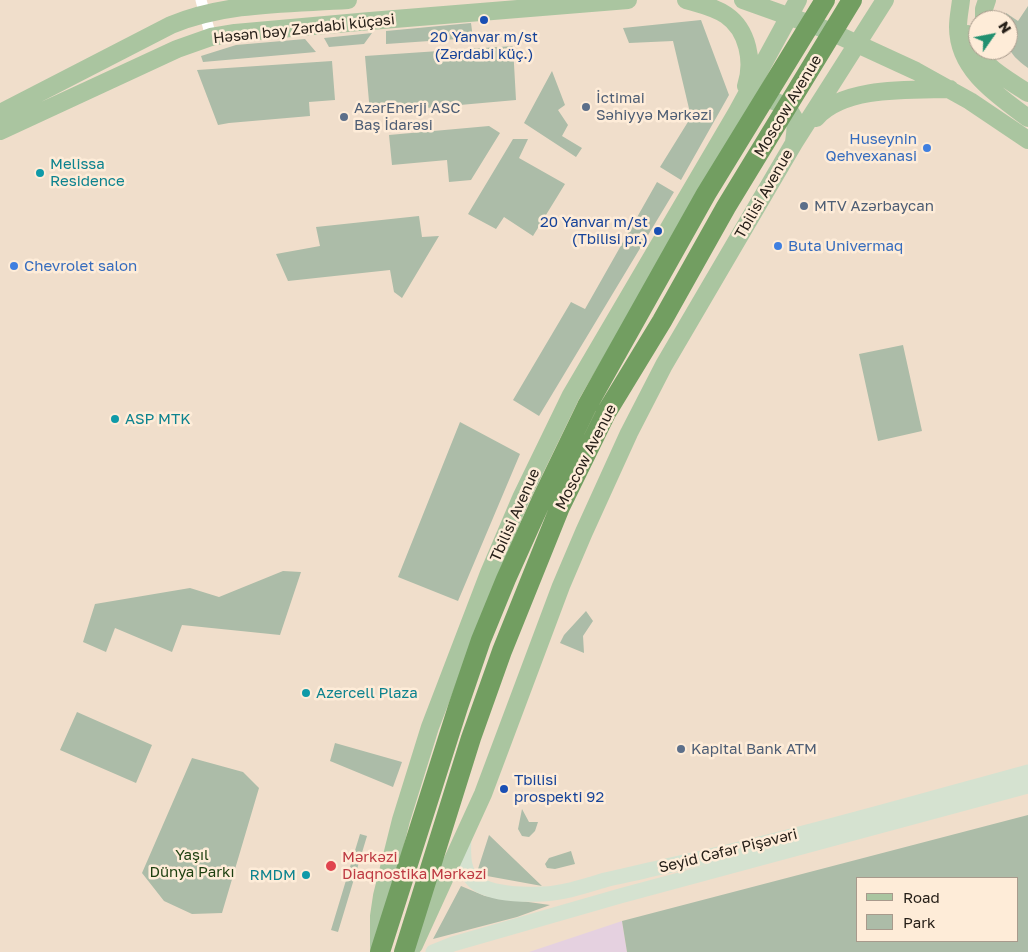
<!DOCTYPE html>
<meta charset="utf-8">
<style>
body{margin:0}
#map{position:relative;width:1028px;height:952px;overflow:hidden;background:#f0decb;font-family:"Golos Text",sans-serif}
canvas{display:block}
.legend{position:absolute;left:856px;top:877px;width:162px;height:65px;box-sizing:border-box;background:#feecd8;border:1px solid #a89a8c;margin:0;padding:6px 9px;list-style:none;font-size:15px;color:#272019}
.legend li{display:flex;align-items:center;gap:10px;height:25px}
.legend b{width:25px;border:1px solid #a89a8c}
.north{position:absolute;left:968px;top:10px;width:50px;height:50px;box-sizing:border-box;background:#feecd8;border:1px solid #a89a8c;border-radius:50%;rotate:57deg;font-size:14px;font-weight:700;line-height:20px;text-align:center;color:#272019}
.north::after{content:'';display:block;margin:auto;width:18px;height:22px;background:#229070;clip-path:polygon(50% 0,100% 100%,50% 72%,0 100%)}
</style>
<div id="map">
<canvas width="1028" height="952"></canvas>
<ul class="legend">
<li><b style="height:6px;background:#aac5a0"></b>Road</li>
<li><b style="height:14px;background:#acbca8"></b>Park</li>
</ul>
<div class="north">N</div>
</div>
<script>
const g = document.querySelector('canvas').getContext('2d');
g.lineJoin = 'round';
function fill(path, color) {
  g.fillStyle = color;
  g.fill(path, 'evenodd');
}
function strokePath(path, color, width, dash) {
  g.strokeStyle = color;
  g.lineWidth = width;
  g.lineCap = dash ? 'butt' : 'round';
  g.setLineDash(dash || []);
  g.stroke(path);
}
function drawText(font, color, halo, rows, align = 'center') {
  g.font = font + ' "Golos Text",sans-serif';
  g.lineWidth = 5;
  g.setLineDash([]);
  g.textBaseline = 'middle';
  g.strokeStyle = halo;
  g.fillStyle = color;
  for (const [text, x, y, turn = 0] of rows) {
    g.save();
    g.translate(x, y);
    g.rotate((+turn || 0) * Math.PI / 180);
    g.textAlign = isNaN(turn) ? turn : align;
    if (halo) g.strokeText(text, 0, 0);
    g.fillText(text, 0, 0);
    g.restore();
  }
}
fill(new Path2D(`
 M622,921L627,952H529Z`), '#e5d1e0');
fill(new Path2D(`
 M1028,6V68C1005,51 1008,47 1008,20H1004L1006,13L1018,21Z
 M701,20L729,95L681,180L660,167L691,117L673,41L629,43L623,28Z
 M471,23L473,38L386,44V31Z
 M372,33L364,44L329,47L324,38Z
 M305,39L316,52L203,62L201,56L236,45Z
 M513,46L516,100L370,113L365,56Z
 M332,61L335,100L309,102L310,116L229,123L218,125L197,70Z
 M552,71L565,105L558,110L568,125L562,136L582,148L576,157L524,123Z
 M489,126L500,133L471,180L449,182L447,160L392,165L389,135Z
 M513,139H528L519,158L565,184L533,236L504,217L496,229L468,214Z
 M657,182L674,192L539,416L513,400L571,302L585,309Z
 M419,216L422,237L439,236L402,298L394,292L390,270L288,281L276,254L320,246L316,227Z
 M903,345L922,431L878,441L859,354Z
 M460,422L520,454L458,601L398,577Z
 M283,571L301,572L280,635L182,625L172,652L115,628L106,652L83,642L95,604L190,588L219,597Z
 M586,611L593,621L583,636L584,653L560,643L564,635Z
 M77,712L152,745L136,783L60,750Z
 M335,743L402,762L393,787L330,761Z
 M192,758L243,772L259,788L222,913L192,914L164,901L142,873Z
 M522,809L529,822H538L535,831L529,837L522,836L518,829Z
 M1028,815V952H627L622,921ZM857,878H1017V941H857Z
 M360,834L367,836L338,932L331,930Z
 M489,835L542,886L487,876L478,869Z
 M571,851L575,864L555,869L547,868L545,864L549,858Z
 M461,886L485,896L550,905L517,917L433,939Z`), '#acbca8');
strokePath(new Path2D(`
 M201,0L211,37`), '#fff', 11);
strokePath(new Path2D(`
 M464,837C463,855 462,875 479,885C496,894 523,895 543,894C564,893 585,886 605,880C621,876 637,873 653,869C779,842 904,806 1028,772
 M433,952L453,944L620,896L1028,786`), '#d5e2d0', 15);
strokePath(new Path2D(`
 M686,0C700,4 714,7 726,15C748,30 754,62 746,86
 M743,0L827,30L916,71L970,101L1028,140
 M961,0C960,9 958,18 958,27C958,70 997,95 1028,118
 M984,20V9L987,0
 M968,34C982,67 999,74 1028,93
 M752,101C766,95 787,103 794,118C797,125 795,135 794,142
 M0,113L171,25C226,2 289,4 348,0
 M816,118C844,86 910,90 950,89
 M0,131L177,49L211,37L235,33L370,21L628,0
 M414,945L483,794L561,586L584,532L629,433L664,365L794,143L885,0
 M379,947V916L382,896L401,820L430,727L489,573L521,498L571,395L737,112L798,0`), '#aac5a0', 18);
strokePath(new Path2D(`
 M380,952L458,707L481,640L506,579L542,499L587,406L706,194L825,0
 M404,952L471,738L502,651L560,507L606,413L662,321L726,207L852,0`), '#729e61', 20);
for (const [x, y, r, color] of [
 [484,20,5,"#1a4fb4"],
 [586,107,5,"#5c6f8a"],
 [344,117,5,"#5c6f8a"],
 [927,148,5,"#3f7fe0"],
 [40,173,5,"#0f9aa8"],
 [804,206,5,"#5c6f8a"],
 [658,231,5,"#1a4fb4"],
 [778,246,5,"#3f7fe0"],
 [14,266,5,"#3f7fe0"],
 [115,419,5,"#0f9aa8"],
 [306,693,5,"#0f9aa8"],
 [681,749,5,"#5c6f8a"],
 [504,789,5,"#1a4fb4"],
 [331,866,6,"#e0444e"],
 [306,875,5,"#0f9aa8"]
]) {
  const dot = new Path2D();
  dot.arc(x, y, r, 0, 2 * Math.PI);
  g.fillStyle = color;
  g.fill(dot);
  strokePath(dot, '#feecd8', 2);
}
drawText('15px', '#272019', '#feecd8', [
 ["Həsən bəy Zərdabi küçəsi",304,29,-6],
 ["Moscow Avenue",788,106,-59],
 ["Tbilisi Avenue",764,194,-60],
 ["Moscow Avenue",586,457,-63],
 ["Tbilisi Avenue",515,515,-66],
 ["Seyid Cəfər Pişəvəri",728,851,-14]
]);
drawText('15px', '#164399', '#feecd8', [
 ["20 Yanvar m/st",484,37],
 ["(Zərdabi küç.)",484,54],
 ["20 Yanvar m/st",648,222,"right"],
 ["(Tbilisi pr.)",648,239,"right"],
 ["Tbilisi",514,780,"left"],
 ["prospekti 92",514,797,"left"]
]);
drawText('15px', '#4e5e75', '#feecd8', [
 ["İctimai",596,98],
 ["Səhiyyə Mərkəzi",596,115],
 ["AzərEnerji ASC",354,108],
 ["Baş İdarəsi",354,125],
 ["MTV Azərbaycan",814,206],
 ["Kapital Bank ATM",691,749]
], 'left');
drawText('15px', '#366cbe', '#feecd8', [
 ["Huseynin",917,139,"right"],
 ["Qehvexanasi",917,156,"right"],
 ["Buta Univermaq",788,246],
 ["Chevrolet salon",24,266]
], 'left');
drawText('15px', '#0d838f', '#feecd8', [
 ["Melissa",50,164],
 ["Residence",50,181],
 ["ASP MTK",125,419],
 ["Azercell Plaza",316,693],
 ["RMDM",296,875,"right"]
], 'left');
drawText('15px', '#1c3f0f', '#feecd8', [
 ["Yaşıl",192,855],
 ["Dünya Parkı",192,872]
]);
drawText('15px', '#be3a42', '#feecd8', [
 ["Mərkəzi",342,857],
 ["Diaqnostika Mərkəzi",342,874]
], 'left');
</script>
